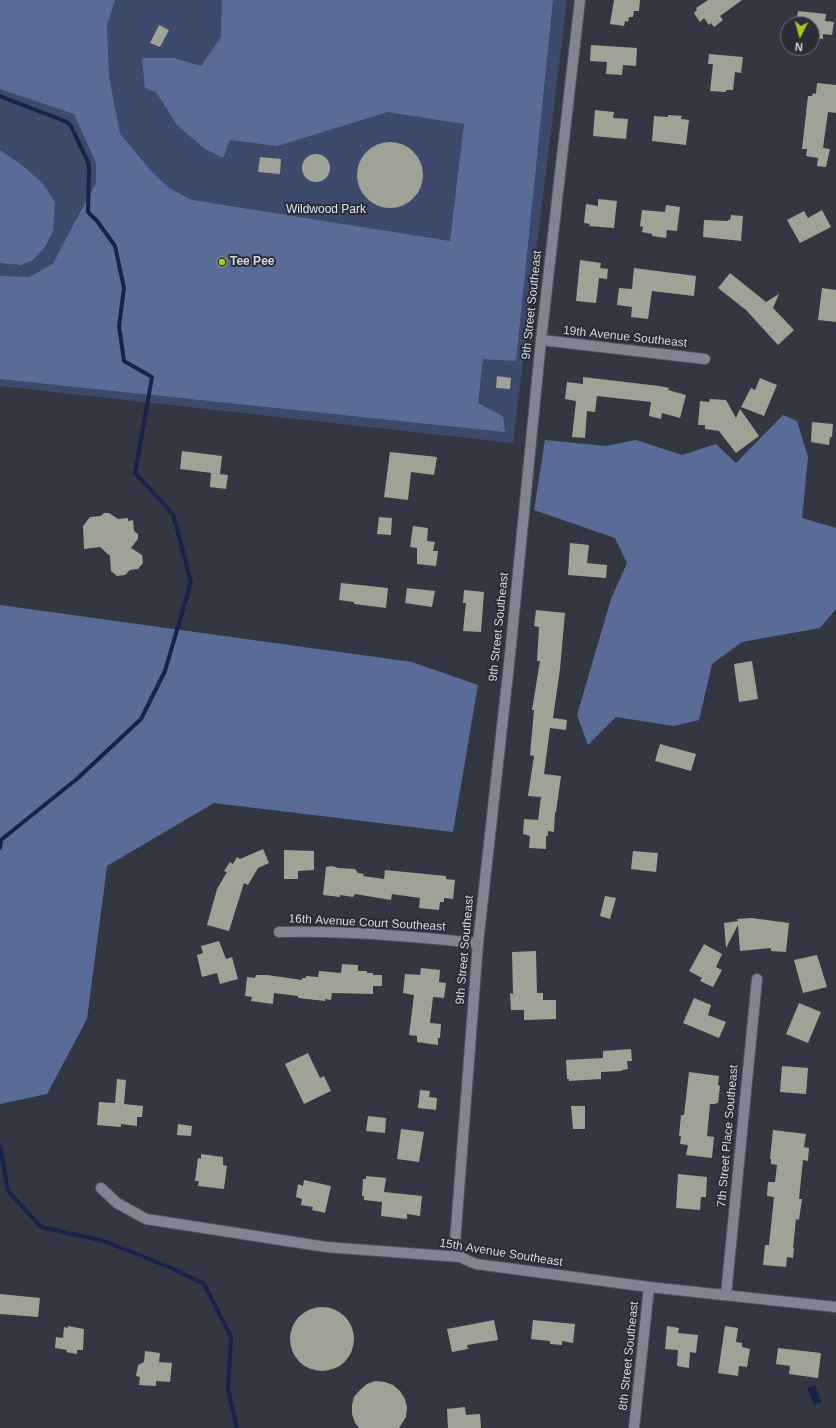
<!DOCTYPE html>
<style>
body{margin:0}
#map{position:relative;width:836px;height:1428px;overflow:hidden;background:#333742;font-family:Helvetica,sans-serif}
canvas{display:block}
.north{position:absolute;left:780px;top:16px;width:40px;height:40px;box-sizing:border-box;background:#292d38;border:1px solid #6e727b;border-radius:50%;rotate:186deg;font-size:11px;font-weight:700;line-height:16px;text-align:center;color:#d6d9e0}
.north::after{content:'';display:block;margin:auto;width:14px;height:18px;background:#a8c71d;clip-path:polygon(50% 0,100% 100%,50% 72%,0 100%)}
</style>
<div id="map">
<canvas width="836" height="1428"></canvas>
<div class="north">N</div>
</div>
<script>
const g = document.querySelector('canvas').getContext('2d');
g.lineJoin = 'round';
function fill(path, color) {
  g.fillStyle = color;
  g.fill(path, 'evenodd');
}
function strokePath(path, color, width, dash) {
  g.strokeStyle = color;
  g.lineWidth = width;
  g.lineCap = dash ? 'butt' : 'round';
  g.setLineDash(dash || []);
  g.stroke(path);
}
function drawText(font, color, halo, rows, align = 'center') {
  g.font = font + ' Helvetica,sans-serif';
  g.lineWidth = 4;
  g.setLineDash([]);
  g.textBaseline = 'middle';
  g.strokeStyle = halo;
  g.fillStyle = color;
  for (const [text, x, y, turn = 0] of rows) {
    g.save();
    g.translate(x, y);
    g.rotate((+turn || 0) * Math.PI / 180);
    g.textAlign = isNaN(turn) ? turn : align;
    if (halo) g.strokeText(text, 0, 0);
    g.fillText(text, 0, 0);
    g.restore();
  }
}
fill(new Path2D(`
 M0,0H567L513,443L0,386Z`), '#3e4a6b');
fill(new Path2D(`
 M0,0H115L107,25L109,77L120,134L152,172L169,188L192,200L450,241L464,124L388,112L277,146L230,140L223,158L205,149L177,125L156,92L145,88L142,58H174L201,66L221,37L222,0H553L516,361L483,359L478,403L503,416L505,432L0,379V276L29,277L53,264L69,233L96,183V163L74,114L0,89Z
 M0,150L22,165L43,184L55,202L53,231L45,247L33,260L21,265L0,263Z
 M783,415L797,421L808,457L802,518L836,528V609L820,628L742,642L712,664L699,720L674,726L616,717L588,745L577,715L611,599L627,563L615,538L534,510L545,440L606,446L636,440L682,455L716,444L736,463Z
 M0,605L412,662L478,685L453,832L214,803L107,866L87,1019L47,1094L0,1104Z`), '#5b6b98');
fill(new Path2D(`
 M815,1385L822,1402L814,1405L807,1388Z`), '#182349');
strokePath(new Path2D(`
 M0,96L67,122L71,126L88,162L89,169L88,212L97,221L115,246L124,288L119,326L124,361L152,377L135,473L173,514L191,582L165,671L141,719L78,778L1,840L0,848
 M0,1146L8,1191L41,1227L104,1241L169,1267L204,1284L231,1336L228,1390L237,1428`), '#182349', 4);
fill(new Path2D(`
 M614,0H640L639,11H634L633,17H629L628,22L625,21L624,26L610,24Z
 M708,0H742L720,16L723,20L714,27L711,23L709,25L704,18L700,22L694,13L697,10L696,8Z
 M798,11L826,14L825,21L834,22L832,35L823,34V39L812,38V24L796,23Z
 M159,25L169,30L160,47L150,43Z
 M591,45L637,48L636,66L623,65L622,75L606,74L607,62L590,61Z
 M709,54L743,57L741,73L735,72L733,90H726V92L710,91L713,64H708Z
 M817,83L836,85V113L828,112L823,148L830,149L826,167L817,166L818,158L806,156L807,149H802L808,96H812L813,93L816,94Z
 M595,110L614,112L613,118L628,119L626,139L593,136Z
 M668,115L682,116L681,119L689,120L686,145L652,141L654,116L668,117Z
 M357 175a33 33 0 1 1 66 0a33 33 0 1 1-66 0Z
 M302 168a14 14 0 1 1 28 0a14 14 0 1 1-28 0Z
 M260,157L281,159L280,174L258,172Z
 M598,199L617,201L614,228L589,226L590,224L584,223L586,204L598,206Z
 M666,205L680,207L677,231L667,230L666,238L652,236V234L642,232L643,227L640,226L642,210L665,212Z
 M822,210L831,227L800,243L787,220L804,211L808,218Z
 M731,215L743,216L741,241L703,237L704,220L728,221V220H730Z
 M216.5 262a5.5 5.5 0 1 1 11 0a5.5 5.5 0 1 1-11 0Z
 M580,260L601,263L600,268L608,269L607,279L599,278L596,303L576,301Z
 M634,268L696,276L694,296L652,291L648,319L631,317L632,307L617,305L619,288L632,289Z
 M730,273L766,302L779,294L773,308L794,330L778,345L746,310L718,288Z
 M822,288L836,290V322L818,320Z
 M497,376L511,378L510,389L496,388Z
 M583,377L659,386L669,388L668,390L686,395L680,418L662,413L661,419L649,416L651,402L597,396L595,412L587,411L585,438L572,437L576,401L565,399L567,382L583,384Z
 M760,378L777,385L764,416L741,407L751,388L755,390Z
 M710,399L726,400L736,418L740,409L759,436L736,453L719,431L705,429V425H698L700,401L709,402Z
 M812,422L833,424L832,437H830L829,445L811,442Z
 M182,451L222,456L220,474L180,469Z
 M390,452L437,457L434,475L411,472L408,500L384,497Z
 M211,473L228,475L226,489L210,487Z
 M104,513H109L118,519L128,518V521L133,520L134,531L138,534V539L131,548L142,555L143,563L138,569L130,570L125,575L117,576L111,571L110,556L100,547L84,549L83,526L90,517L101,516Z
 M379,517L392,518L391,535L377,534Z
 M413,526L428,528L427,541L435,542L433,551H438L436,566L417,564V548L410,547Z
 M570,543L589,545L587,563L607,565L606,578L568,575Z
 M341,583L388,588L386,608L354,604V602L339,600Z
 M407,588L435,591L432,607L405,603Z
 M464,590L484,592L481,632L463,631L466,603H463Z
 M536,610L565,613L560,669L553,718L567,720L566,730L550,728L544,774L561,776L556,812H555L554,832L548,831V836H546V849L529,848L530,836L523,834L524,819L538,820L541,797L528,796L534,756L530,755L534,710H532L540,661H537L539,627L534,626Z
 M752,661L758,699L739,702L734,664Z
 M660,744L696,754L691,771L655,761Z
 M263,849L269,863L258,868L248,885L244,883L229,931L207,925L217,889L227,872L224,871L230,862L233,864L237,857L240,859Z
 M284,850L314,851V870L298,871V879H284Z
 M633,851L658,853L656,872L631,869Z
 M332,866L338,868L355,869L358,873L364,874L363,876L384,879L385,870L446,876V879L455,880L453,899L444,898V902H440L439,910L419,908L420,898L392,894L391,900L355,894L353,897L340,895V897L323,895L326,867Z
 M605,896L616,898L610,919L600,916Z
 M752,918L789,923L786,952L771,951V948L740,951L738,925L726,948L724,923L738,921L737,919Z
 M219,941L226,959L232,957L238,979L220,984L217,973L202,977L197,955L203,953L201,946Z
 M704,944L722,954L716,967L722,970L713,987L700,981L702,978L689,971Z
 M536,951L537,993H543V1000H556V1019L524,1020V1010H511L510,993L513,994L512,952Z
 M817,955L827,987L803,993L794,960Z
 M342,964L358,965V971H367V973H373V975H382V986H373V994L332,993L331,1000L325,999V1001L298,998V996L274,993L273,1004L251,1001L252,997L245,996L247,977L255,978L256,975H267L302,980V978H306V976L318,977L319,971L341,973Z
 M421,968L440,970L439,982L446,983L444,998L433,997L430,1023L441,1024L440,1038H438V1045L417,1042V1036L409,1035L414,995L403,993L405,974L420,975Z
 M694,998L711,1005L708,1015L726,1022L719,1038L683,1023Z
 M799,1003L821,1012L808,1043L786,1034Z
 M631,1049L632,1061H627L628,1069L622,1070V1071L601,1072V1079L569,1081V1079H567L566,1060L603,1058V1051Z
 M308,1053L320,1078L324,1076L331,1091L304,1104L285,1064Z
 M782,1066L808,1068L806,1094L780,1092Z
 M689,1072L719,1076L718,1085L720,1086L718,1103H716L715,1104H710L707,1136L714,1137L712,1158L686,1155L688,1145L680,1144L681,1136H679L681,1115H684Z
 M117,1079L126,1080L124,1104L143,1106L142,1117H137V1126L121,1124V1127L97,1125L99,1102L115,1103Z
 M420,1090L430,1091L429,1097L437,1098L436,1110L418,1108Z
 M571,1106H585V1129H573Z
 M368,1116L386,1118L385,1133L366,1131Z
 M178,1124L192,1126L191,1136L177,1135Z
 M401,1129L424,1132L419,1162L397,1159Z
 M773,1130L806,1134L804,1147L809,1148L808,1161L803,1160L799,1199H802L799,1220L796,1219L793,1248H794L793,1258L787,1257L786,1267L763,1265L765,1245H769L774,1197L767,1196L768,1182H775L777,1165L771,1164V1159H770Z
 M201,1154L223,1157V1165L227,1166L224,1189L198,1186L199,1181H195L198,1158L201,1159Z
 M678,1174L707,1177L706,1197H701L700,1210L676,1208Z
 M366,1176L386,1178L384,1192L422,1196L420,1216L407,1214V1219L381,1216L382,1202L364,1200V1196H362L363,1179H366Z
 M304,1180L331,1186L325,1213L312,1210L313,1207L301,1205L302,1199L296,1197L298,1184L303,1186Z
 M0,1294L40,1298L38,1317L0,1314Z
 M290 1339a32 32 0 1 1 64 0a32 32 0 1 1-64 0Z
 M494,1320L498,1340L467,1345L468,1349L452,1352L447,1329Z
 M533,1320L575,1324L573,1343L562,1341V1345L550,1344V1341L531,1339Z
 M68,1326L84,1329L83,1350H77V1354L66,1352L67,1350L55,1348L56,1337L63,1338L64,1327L68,1328Z
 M667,1326L679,1328L678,1333L698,1335L696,1353L690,1352L689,1368L677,1366L678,1350L665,1349Z
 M725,1326L738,1328L736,1342L742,1343V1347L750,1349L747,1367L739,1366L738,1376L718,1373Z
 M778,1348L821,1353L818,1378L789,1374L790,1366L776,1364Z
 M145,1351L160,1353L159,1362L172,1363L170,1382L156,1381V1386L139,1385L140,1377L136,1376L138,1365L144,1362Z
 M375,1381L385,1382L393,1385L400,1391L405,1399L407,1408L406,1417L399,1428H359L355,1423L352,1414V1405L354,1397L360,1390L367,1384Z
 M465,1407L466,1415L480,1414L481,1428H448L447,1409Z`), '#9fa395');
const minor = new Path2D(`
 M541,340L705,359
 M279,932C346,930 412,937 478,943
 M101,1188L117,1203L146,1219L326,1247L460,1257
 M726,1295L757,979
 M634,1428L649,1287`);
const tertiary = new Path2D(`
 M580,0L541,340L510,655L478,943L455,1242C458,1259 460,1257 476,1264L649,1287L836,1307`);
strokePath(minor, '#535660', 12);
strokePath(tertiary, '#535660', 12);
strokePath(minor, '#808592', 10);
strokePath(tertiary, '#808592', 10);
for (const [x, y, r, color] of [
 [222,262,4,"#a8c71d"]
]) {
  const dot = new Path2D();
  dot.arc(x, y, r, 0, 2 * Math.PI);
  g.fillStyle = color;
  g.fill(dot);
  strokePath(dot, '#292d38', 1.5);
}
drawText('12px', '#dee4f2', '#292d38', [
 ["Wildwood Park",326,210]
]);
drawText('bold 12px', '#d6d9e0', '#292d38', [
 ["Tee Pee",230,262]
], 'left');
drawText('12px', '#d6d9e0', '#292d38', [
 ["9th Street Southeast",532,305,-84],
 ["19th Avenue Southeast",625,337,6],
 ["9th Street Southeast",499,627,-84],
 ["16th Avenue Court Southeast",367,923,3],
 ["9th Street Southeast",465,950,-85],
 ["7th Street Place Southeast",728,1136,-85],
 ["15th Avenue Southeast",501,1253,9],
 ["8th Street Southeast",629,1356,-84]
]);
</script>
